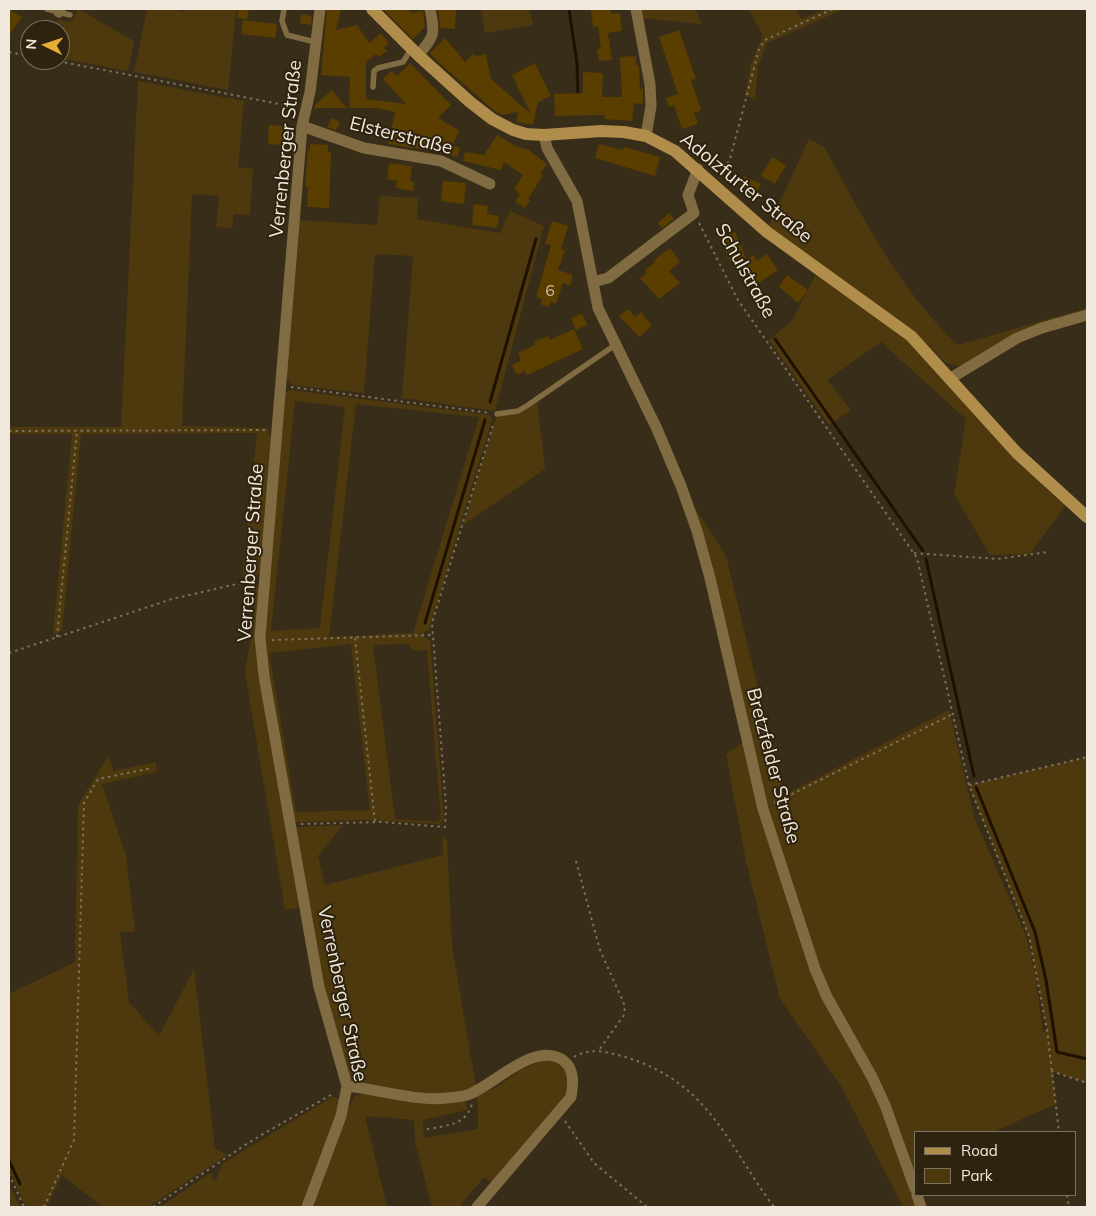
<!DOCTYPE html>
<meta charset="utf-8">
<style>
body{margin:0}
#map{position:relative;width:1096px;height:1216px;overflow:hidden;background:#382d18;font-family:Mulish,sans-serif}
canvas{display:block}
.frame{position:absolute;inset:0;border:10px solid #f1e9dd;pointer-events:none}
.legend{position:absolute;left:914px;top:1131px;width:162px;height:65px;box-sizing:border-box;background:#2e230f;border:1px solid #7c7261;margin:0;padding:6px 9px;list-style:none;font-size:15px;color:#f1e9dd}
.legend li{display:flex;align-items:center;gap:10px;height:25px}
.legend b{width:25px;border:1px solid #7c7261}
.north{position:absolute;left:20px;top:20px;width:50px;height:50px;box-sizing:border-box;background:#2e230f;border:1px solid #7c7261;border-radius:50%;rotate:274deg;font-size:14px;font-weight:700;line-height:20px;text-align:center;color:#f1e9dd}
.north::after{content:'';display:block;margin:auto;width:18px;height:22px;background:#e5ad35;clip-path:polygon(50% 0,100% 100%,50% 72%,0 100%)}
</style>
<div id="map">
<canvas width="1096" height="1216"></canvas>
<div class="frame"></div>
<ul class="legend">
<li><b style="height:6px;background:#b08d4a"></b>Road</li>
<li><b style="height:14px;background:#4e390e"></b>Park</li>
</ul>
<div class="north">N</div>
</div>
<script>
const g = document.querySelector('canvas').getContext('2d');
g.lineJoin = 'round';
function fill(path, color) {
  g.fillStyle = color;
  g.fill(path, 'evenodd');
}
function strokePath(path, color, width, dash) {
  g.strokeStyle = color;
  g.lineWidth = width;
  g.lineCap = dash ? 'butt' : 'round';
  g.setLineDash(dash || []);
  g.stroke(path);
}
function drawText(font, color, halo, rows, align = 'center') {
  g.font = font + ' Mulish,sans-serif';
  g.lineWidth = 4;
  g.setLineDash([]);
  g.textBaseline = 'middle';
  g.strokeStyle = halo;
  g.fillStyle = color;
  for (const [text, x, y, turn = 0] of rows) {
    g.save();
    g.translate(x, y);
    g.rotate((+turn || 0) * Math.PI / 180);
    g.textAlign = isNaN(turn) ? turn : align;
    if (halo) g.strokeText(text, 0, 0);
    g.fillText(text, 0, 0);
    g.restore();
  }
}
fill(new Path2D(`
 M78,9L134,41L128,71L60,58V30H55L58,20L72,22Z
 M147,9H172L184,12L185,9H236L228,90L134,72Z
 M481,9H529L533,25L485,33Z
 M640,9H695L702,24L641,18Z
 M748,9H795L802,19L825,9H844L767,43L758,66L755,100L745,96L751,64L763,35Z
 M138,81L244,101L238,167L253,169L250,215L234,214L232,228L216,227L219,196L192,194L182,426L268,428V433L272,438L260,572L255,577L242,580L257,433L81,434L62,631L53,635L72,434H9V427H121Z
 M809,139L824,147C863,217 899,290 958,345L1087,308V311L969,363L958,366L946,363L915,332L768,227Z
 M380,196L418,198L417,219L500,233L510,211L544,226L495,411L402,398L413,256L375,254L364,393L293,385L286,378L298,220L377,225Z
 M816,274L909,342L1014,458L1065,506L1030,554L990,555L954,494L966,419L881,342L827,380L851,410L829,425L769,340L792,321Z
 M290,390L490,415L492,419L429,630L424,632V637L430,640L444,819L440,824L370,820L296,822L293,819L267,674L264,634L285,393ZM295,401L345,407L320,628L271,631ZM356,404L479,417L413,633L329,637ZM351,644L370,810L296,812L269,653ZM409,644L413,651L427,650L441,819L437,822L395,819L373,645Z
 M537,399L545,469L463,525L497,414L518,411Z
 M681,486L726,556L784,795L949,710L974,817L1026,936L1035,972L1043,1032L1047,1030L1029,936L969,785L1087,757V1083L1052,1071L1056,1104L993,1132H915V1167L908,1171L921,1207H903L841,1086L780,999L746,861L726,755L746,740Z
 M256,585L259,588L257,635L300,907L285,910L245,671L253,629Z
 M109,755L113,771L156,762L157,772L102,784L126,856L135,931L120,933L129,1002L159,1036L194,969L215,1148L227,1155L148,1207H103L62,1175L47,1207H26L9,1169V994L75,962L78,805Z
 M343,825L318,856L325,885L443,855L442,836L447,840L452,945L476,1087L440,1096L365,1085L352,1081L346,1072L323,986L295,827Z
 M550,1060L566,1068L569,1086L565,1096L492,1183L484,1177L459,1207H432L415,1142L414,1120L365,1116L387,1207H310L345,1113L355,1096L362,1093L466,1099L467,1110L423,1120L424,1138L478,1129V1105L476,1096C483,1093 491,1090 498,1086C516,1075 527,1062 550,1060Z
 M332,1097L341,1099L338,1113L303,1207H160L212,1172V1179L216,1180L222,1164Z
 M9,1184L20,1207H9Z`), '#4e390e');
strokePath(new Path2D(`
 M569,9L577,64L578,96
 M775,339L923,551
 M490,402L536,239
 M926,559L974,776
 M425,623L485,420
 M976,787L1035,932L1046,980L1057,1052L1087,1059
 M9,1160L20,1184`), '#1f1100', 3);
fill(new Path2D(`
 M9,9L22,17L9,35Z
 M238,9H249L247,19L237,18Z
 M327,9H341L336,30L357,25L369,43L381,33L389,43L384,48L387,51L379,57L376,54L366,62V99L406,104L383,79L391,71L397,76L410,63L451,105L438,118L460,131L452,145L460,148L457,157L440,152L388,144L395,112L376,108H349L350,77L321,75Z
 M383,9H408L413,13L423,11L425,27L413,39Z
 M438,9H456L455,29L440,28Z
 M610,9L611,14L620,13L622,31L608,33L612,60L599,61L597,49H601L598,26L593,27L591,10Z
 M301,14L312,16L311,25L300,23Z
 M243,20L277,24L275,38L241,34Z
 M679,30L696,79L691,80L701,110L694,113L698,124L682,129L674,105L669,107L666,98L678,94L659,37Z
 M445,38L465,62L473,54L476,56L486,54L491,79L531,114L512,75L535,63L551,96L538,102L533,125L516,122L518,112L502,115L496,112L436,60L430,53Z
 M636,56V64L639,67L640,89H643V104L634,103L632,121L604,119L605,115L555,116L554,94L583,93V72L603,73L602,97H622L620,57Z
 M332,90L347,108H314L315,105Z
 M332,118L340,122L336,130L327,127Z
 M269,125L285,126L284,145L268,144Z
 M497,135L516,146L529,150L547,164L540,174L543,175L528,199L530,200L525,208L515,202L520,194L514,189L523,175L504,162L501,170L463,161L465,152L484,155Z
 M310,144L328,145V152H331L329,208L307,207L308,187H305L308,150L310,151Z
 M599,144L623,150L624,147L660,157L655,176L595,158Z
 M772,157L786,165L775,184L761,176Z
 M389,163L412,166L410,181L414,182L413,191L396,188L397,181L387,179Z
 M744,176L761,184L754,198L737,189Z
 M443,181L466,183L464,204L441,201Z
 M474,204L488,206L487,214L499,216L497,228L472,225Z
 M669,213L674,219L662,228L658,223Z
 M552,221L568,226L561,249L565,250L558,270L573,275L570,286L563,283L556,304L551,302L549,307L540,304L542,299L536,297L551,245L545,244Z
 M735,232L746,258L731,264L720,238Z
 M670,248L680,262L669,271L680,283L659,299L640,278L647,273L645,270L655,262L654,260Z
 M767,254L778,270L759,283L743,262L753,255L757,261Z
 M787,275L808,290L798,303L779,287Z
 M628,309L635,317L641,312L652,326L639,337L619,316Z
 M582,313L587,325L576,330L571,318Z
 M574,329L583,349L527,375L525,371L517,375L512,365L521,361L518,353L535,345L534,342L548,336L550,340Z`), '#593e00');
strokePath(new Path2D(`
 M9,52L30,56
 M52,60L295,107
 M721,175L730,159L759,49L765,40L833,9
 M699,223L738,300L917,558L969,785L1029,936L1047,1030L1059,1132
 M291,387L490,413
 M9,431L265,430
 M914,553L998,559L1047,552
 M57,637L77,431
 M355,638L375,822
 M272,640L432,635
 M9,653L172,599L254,580
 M969,785L1087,757
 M774,803L953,714
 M301,824L381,822L445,827L446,806L432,623L494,422
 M576,861L600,950L625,1006L624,1015L599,1050
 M574,1057C590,1047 608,1052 625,1057C709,1082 727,1144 774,1207
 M1051,1071L1087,1083
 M565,1121L594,1163L647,1207
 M427,1129C446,1126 466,1125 472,1104
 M9,1174L24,1207
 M1067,1195L1069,1207
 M44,1207L74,1140L84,803L98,779L152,768
 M153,1207L248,1143L334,1093`), '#7b715f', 2, [2.5, 4]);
strokePath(new Path2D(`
 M47,9L70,15
 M284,9L282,21L287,35L315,42
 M373,87L374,71L378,68L403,62L411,49
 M497,414L518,411L528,405L615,345`), '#816b43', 5.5);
strokePath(new Path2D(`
 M636,9L650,84L651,106L646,136
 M59,12L60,9
 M418,55C435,37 435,33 430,9
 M302,126L364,148L441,161L490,184
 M544,135L547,148L577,201L598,308L657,429L681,486L697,531L710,578L763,809L815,969L827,997L872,1077L885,1105L915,1189
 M593,282L608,278L694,213L688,195L698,169
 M951,378L1017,338L1042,328L1087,315
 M347,1086C375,1089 420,1102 446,1098C454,1097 465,1097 472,1093C497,1082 537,1040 564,1061C575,1070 573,1085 571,1097L477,1207
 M917,1195L921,1207
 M307,1207L341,1116L347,1086L319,987L264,676L260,637L302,126L310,92L320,9`), '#816b43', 11);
strokePath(new Path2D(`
 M372,9L418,55L470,102L492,119L513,130L526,134L544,135L601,131L624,132L646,136L675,151L767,232L911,336L1017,453L1087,517`), '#b08d4a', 12);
drawText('16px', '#cbbea6', null, [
 ["6",550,291]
]);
drawText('19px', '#f1e9dd', '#2e230f', [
 ["Elsterstraße",401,136,14],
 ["Verrenberger Straße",286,149,-84],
 ["Adolzfurter Straße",746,188,39],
 ["Schulstraße",745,271,61],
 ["Verrenberger Straße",251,553,-86],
 ["Bretzfelder Straße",773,766,75],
 ["Verrenberger Straße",342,994,78]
]);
</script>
